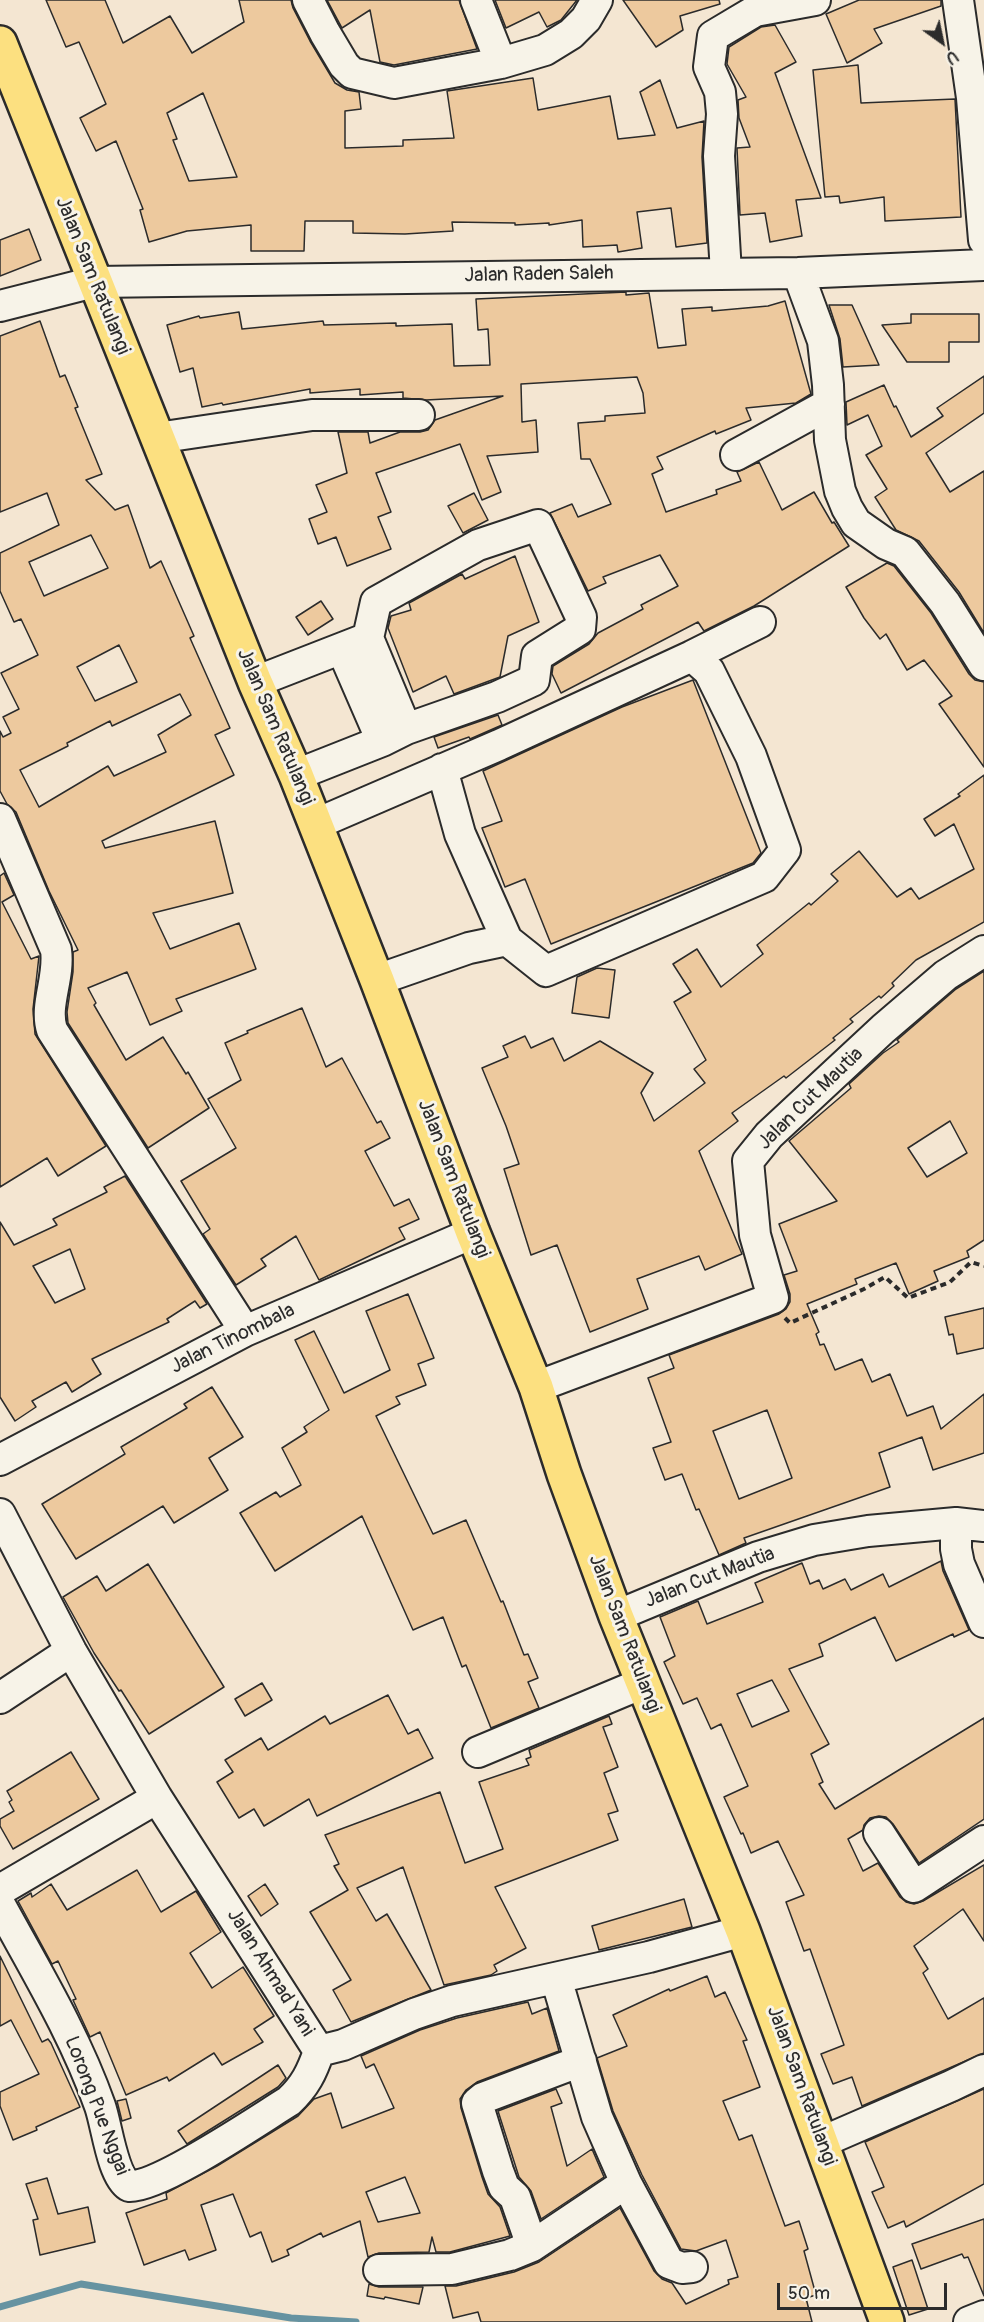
<!DOCTYPE html>
<style>
body{margin:0}
#map{position:relative;width:984px;height:2322px;overflow:hidden;background:#f4e6d2;font-family:Pangolin,sans-serif}
canvas{display:block}
.north{position:absolute;left:912px;top:12px;width:60px;height:60px;-webkit-text-stroke:4px #f7f3e8;paint-order:stroke;rotate:147deg;font-size:16px;font-weight:700;line-height:24px;text-align:center;color:#2b2b2b}
.north::after{content:'';display:block;margin:auto;width:21px;height:27px;background:#2b2b2b;clip-path:polygon(50% 0,100% 100%,50% 72%,0 100%)}
.scale{position:absolute;left:777px;top:2283px;width:170px;height:27px;box-sizing:border-box;border:3px solid #2b2b2b;border-top:0;padding-left:8px;font-size:18px;line-height:21px;white-space:nowrap;color:#2b2b2b;-webkit-text-stroke:4px #f7f3e8;paint-order:stroke}
</style>
<div id="map">
<canvas width="984" height="2322"></canvas>
<div class="north">U</div>
<div class="scale">50 m</div>
</div>
<script>
const g = document.querySelector('canvas').getContext('2d');
g.lineJoin = 'round';
function strokePath(path, color, width, dash) {
  g.strokeStyle = color;
  g.lineWidth = width;
  g.lineCap = dash ? 'butt' : 'round';
  g.setLineDash(dash || []);
  g.stroke(path);
}
function fill(path, color) {
  g.fillStyle = color;
  g.fill(path, 'evenodd');
}
function drawText(font, color, halo, rows, align = 'center') {
  g.font = font + ' Pangolin,sans-serif';
  g.lineWidth = 6;
  g.setLineDash([]);
  g.textBaseline = 'middle';
  g.strokeStyle = halo;
  g.fillStyle = color;
  for (const [text, x, y, turn = 0] of rows) {
    g.save();
    g.translate(x, y);
    g.rotate((+turn || 0) * Math.PI / 180);
    g.textAlign = isNaN(turn) ? turn : align;
    if (halo) g.strokeText(text, 0, 0);
    g.fillText(text, 0, 0);
    g.restore();
  }
}
strokePath(new Path2D(`
 M0,2307L81,2284L291,2318L356,2322`), '#6693a1', 7);
const building = new Path2D(`
 M46,0H105L123,43L170,16L192,53L244,22L239,0H291L293,8L310,41L335,83L347,90L359,92L361,109L345,111V148L403,146V140L454,138L447,91L533,78L538,110L610,96L618,139L655,135L640,92L660,80L677,128L704,121L702,157L707,243L676,247L671,208L637,212L642,248L618,252L617,245L583,247L582,220L549,225V223L515,225V223L452,222L453,231L405,234L353,233V221H305L304,251H251V225L187,231L149,242L140,210L143,209L116,141L96,151L80,118L106,104L79,42L66,47ZM203,93L237,177L189,181L173,140L177,139L167,113Z
 M327,0H459L477,49L394,65L380,62L370,10L342,28Z
 M495,0H577L561,20L547,27L539,12L506,28Z
 M623,0H719L720,4L680,16L683,30L656,47Z
 M859,0H941V6L874,29L882,43L847,63L826,14Z
 M775,25L796,62L775,73L821,198L796,200L802,236L770,242L765,213L740,215L737,148L750,147L739,118L738,100L746,97L727,64L729,47L761,27Z
 M858,65L861,103L955,99L961,217L885,221L884,197L840,203L839,196L825,197L813,70Z
 M29,229L41,260L0,276V240Z
 M626,292V295L649,293L658,348L686,345L682,309L712,307V311L768,306L785,301L811,394L796,403L746,408L751,420L716,434L715,431L657,457L663,469L652,474L666,512L717,494L716,490L741,481L737,472L759,462L782,510L814,492L832,523L834,522L849,546L754,606L704,631L698,622L561,693L552,674L553,666L589,644L598,633L643,609L641,605L678,586L660,555L603,577L606,583L588,591L550,513L572,504L578,517L611,504L590,459H581L578,423L605,421V416L645,413L643,393L637,377L521,384L522,422L536,420L538,452L487,456L501,492L482,500L460,444L376,473L391,512L378,517L391,549L347,566L336,537L318,544L309,519L327,512L316,485L347,473L338,432H368L370,443L400,432H420L428,430L435,420L503,396L426,400L403,398V392L360,395V389L310,393V389L223,405L222,403L202,407L193,368L180,372L167,325L199,316L200,318L239,312L242,329L323,321L324,325L396,323V326L452,324L454,366L490,365L488,329L478,330L476,299Z
 M829,305H852L879,365L843,367L840,339Z
 M911,314H979V342H949V362H907L882,325L911,323Z
 M40,321L60,377L65,375L78,407L75,408L102,474L86,480L115,510L128,505L150,568L161,561L194,636L190,638L230,728L215,735L234,775L102,841L105,848L215,821L233,893L153,913L170,949L239,923L256,969L176,999L182,1011L150,1025L127,972L88,988L96,1003L94,1005L126,1060L163,1037L186,1074L188,1072L209,1108L148,1148L68,1023L67,1012L73,972V952L78,950L49,891L16,812L7,804L0,791V731L3,737L11,733L3,717L19,709L1,673L38,655L21,619L14,622L0,591V553L59,525L47,493L0,512V336ZM91,535L108,568L44,596L29,562ZM119,645L137,682L95,701L77,667ZM180,694L191,715L158,735L166,752L114,776L108,766L39,807L20,770L68,746L67,743L110,721L112,726Z
 M984,376V413L926,453L950,492L984,471V633L959,592L919,541L896,530L875,497L887,489L866,455L882,446L868,415L847,425L846,402L884,385L894,407L896,406L911,437L943,416L937,408Z
 M474,493L488,520L463,533L448,506Z
 M515,556L539,622L508,636L500,677L454,694L446,676L413,692L388,628L391,616L411,610L409,603L462,574L465,579Z
 M887,563L894,566L931,613L969,674L975,680L984,682V767L939,704L952,696L924,660L907,670L886,634L880,639L864,618L846,587Z
 M321,601L333,619L308,635L296,617Z
 M693,680L761,853L753,863L551,944L525,879L505,887L482,828L502,821L483,771L622,707Z
 M498,715L502,725L470,739L469,737L438,748L434,737Z
 M984,775V922L916,960L892,983L894,986L881,998L879,996L850,1019L853,1022L833,1038L835,1040L786,1078L784,1076L732,1113L738,1121L699,1151L742,1254L705,1270L699,1256L637,1279L648,1309L590,1332L557,1245L531,1255L504,1169L519,1164L506,1126L482,1068L508,1057L503,1046L525,1036L531,1048L553,1038L564,1061L600,1041L653,1073L641,1093L654,1121L705,1083L694,1069L706,1060L674,1002L691,992L673,964L697,949L721,987L763,954L757,945L809,903L811,905L838,881L831,874L859,851L897,897L911,888L919,899L974,869L954,824L935,836L924,819L960,796L958,794Z
 M4,873L14,895L2,902L31,959L39,956L33,1009L35,1034L106,1146L58,1176L47,1158L0,1187V876Z
 M597,968L615,970L609,1018L572,1013L577,977Z
 M984,971V1240L967,1251L969,1257L934,1271L938,1281L909,1294L896,1263L855,1279L857,1284L807,1304L819,1332L816,1334L820,1345L824,1344L835,1370L862,1359L872,1382L890,1374L907,1416L933,1406L941,1429L984,1394V1453L933,1470L922,1437L879,1453L890,1487L744,1538L746,1543L719,1555L699,1509L696,1510L682,1474L665,1480L653,1448L671,1442L648,1378L674,1368L669,1355L779,1314L786,1309L790,1302V1294L784,1275L797,1271L779,1224L837,1201L789,1141L851,1088L849,1084L883,1053L899,1042L897,1040L956,989ZM950,1121L967,1153L927,1177L908,1148ZM767,1410L792,1478L739,1499L713,1431Z
 M302,1008L326,1067L342,1058L377,1123L381,1121L390,1138L365,1151L394,1206L409,1199L419,1219L399,1228L405,1239L319,1280L296,1236L261,1259L266,1266L236,1285L203,1234L210,1229L181,1181L236,1148L208,1099L241,1080L225,1043L248,1033L247,1031Z
 M125,1176L207,1304L200,1308L195,1301L167,1319L169,1322L92,1359L101,1374L72,1392L66,1382L32,1401L36,1407L15,1421L0,1397V1222L14,1245L57,1225L53,1219L107,1192L104,1187ZM70,1249L85,1289L55,1303L33,1266Z
 M408,1294L434,1358L418,1364L426,1385L396,1397L400,1404L376,1416L433,1534L466,1520L501,1602L503,1601L524,1655L528,1654L538,1678L528,1682L539,1708L491,1728L466,1665L462,1667L443,1617L413,1630L362,1516L275,1571L240,1513L276,1492L280,1497L301,1485L282,1448L307,1432L304,1427L329,1410L295,1340L314,1331L344,1393L390,1370L366,1311Z
 M984,1308V1348L957,1354L953,1334L949,1335L945,1317Z
 M212,1387L243,1437L209,1458L228,1490L174,1523L163,1506L76,1559L42,1504L125,1454L121,1447L187,1408L184,1404Z
 M941,1561L943,1571L969,1630L954,1637L953,1634L896,1661L875,1617L819,1644L823,1656L789,1669L829,1744L811,1754L823,1782L819,1784L835,1809L984,1718V1819L919,1863L893,1824L886,1817L879,1816L870,1818L864,1825L863,1830L848,1839L863,1871L878,1863L900,1897L906,1902L914,1904L923,1901L984,1865V1941L963,1909L914,1946L928,1969L923,1973L948,2019L984,1998V2053L862,2106L852,2077L833,2084L821,2054L844,2045L810,1949L804,1951L786,1902L804,1895L778,1841L751,1853L743,1833L741,1834L724,1797L748,1786L721,1724L711,1729L697,1698L683,1704L664,1662L675,1656L660,1617L698,1601L707,1624L763,1602L755,1583L802,1563L810,1584L819,1580L823,1589L845,1579L851,1590L883,1574L889,1587ZM772,1680L789,1711L752,1727L737,1694Z
 M148,1564L224,1687L149,1734L121,1690L119,1691L94,1653L63,1597L97,1576L106,1591Z
 M262,1683L272,1700L245,1716L235,1699Z
 M388,1695L408,1734L418,1729L433,1758L317,1816L309,1799L264,1826L254,1809L239,1818L217,1782L233,1772L225,1760L261,1738L268,1750L325,1716L330,1724Z
 M609,1716L612,1724L603,1727L618,1767L604,1773L618,1811L608,1814L618,1840L495,1887L526,1948L494,1965L497,1971L491,1975L444,1985L403,1867L357,1888L376,1921L387,1914L431,1990L351,2022L333,1990L351,1980L310,1912L348,1890L334,1866L339,1864L325,1835L440,1792L465,1863L503,1849L479,1782L529,1765L526,1759L531,1757L529,1750Z
 M71,1752L99,1799L13,1849L0,1826V1819L14,1811L9,1802L12,1800L7,1791Z
 M137,1870L161,1912L196,1891L221,1932L190,1953L212,1988L243,1967L274,2016L254,2029L263,2042L222,2065L214,2053L169,2081L167,2077L126,2095L100,2032L90,2037L73,2000L76,1999L58,1961L52,1964L18,1901L31,1893L32,1897L51,1884L67,1910Z
 M265,1884L278,1904L261,1916L248,1896Z
 M684,1899L692,1927L599,1950L592,1926Z
 M0,1956L42,2042L48,2039L51,2043L80,2107L36,2127L37,2130L13,2140L0,2106V2092L39,2074L11,2020L0,2026Z
 M707,1976L715,1997L725,1992L747,2040L743,2041L760,2087L723,2101L739,2140L752,2135L785,2226L799,2221L808,2249L804,2251L816,2295L806,2298L812,2322H481L478,2312L453,2318L445,2286H456L514,2272L539,2262L620,2208L654,2271L662,2279L672,2283L686,2304L729,2284L728,2280L738,2277L726,2240L696,2251L681,2249L642,2175L613,2111L597,2058L627,2046L613,2015L669,1989L670,1991Z
 M528,2002L532,2014L547,2008L559,2051L477,2082L466,2090L460,2099L461,2108L482,2177L488,2194L500,2207L510,2236L450,2252H436L432,2237L429,2252L379,2253L368,2257L360,2221L323,2237L321,2233L287,2250L289,2255L272,2262L261,2232L250,2237L233,2194L201,2205L216,2250L189,2260L185,2250L144,2265L126,2213L167,2199L166,2193L217,2166L264,2137L298,2116L314,2099L331,2093L342,2128L394,2108L374,2064L366,2068L361,2056L420,2030L457,2018ZM405,2177L420,2213L378,2222L366,2192Z
 M278,2065L286,2078L278,2087L187,2144L178,2131Z
 M556,2089L562,2103L551,2107L567,2166L592,2149L604,2177L541,2219L531,2191L519,2177L498,2111Z
 M984,2089V2184L906,2227L904,2221L888,2228L872,2192L884,2187L865,2142Z
 M126,2099L131,2118L122,2121L117,2101Z
 M47,2178L58,2214L88,2207L95,2242L40,2255L33,2220L38,2219L26,2184Z
 M984,2219V2296L968,2257L964,2258L962,2254L921,2269L912,2244Z
 M912,2260L928,2309L909,2315L893,2267Z
 M369,2284L379,2287H423L419,2304L385,2297L384,2299L367,2296Z`);
fill(building, '#edc99e');
strokePath(building, '#2b2b2b', 1.5);
const minor = new Path2D(`
 M308,0L325,33L344,65L352,73L394,83L501,63L545,50L571,34L586,19L597,0
 M476,0L501,63
 M958,0L972,98L984,240
 M726,273L719,156L722,114L720,92L709,67L713,36L755,11L815,0
 M798,273L823,341L828,385L830,440L840,491L847,508L856,523L886,544L905,552L945,603L984,665
 M0,306L94,282L798,273L984,265
 M157,438L312,415H419
 M736,455L829,404
 M342,649L382,741
 M255,682L368,638
 M442,769L460,834L507,940L546,971L764,877L785,850L751,756L709,671L692,656
 M296,775L382,741L406,729L497,697L534,680L537,656L580,629L581,617L538,525L478,545L376,602L368,638L406,729
 M0,819L56,950C60,978 44,1005 52,1030L245,1331
 M316,824L499,745L692,656L760,622
 M377,980L469,948L507,940
 M536,1387L773,1298L755,1235L748,1161L769,1135L883,1029L946,975L984,951
 M0,1460L245,1331L473,1233
 M0,1514L71,1651L157,1798L319,2051
 M956,1523V1549L959,1564L984,1622
 M616,1616L758,1557L814,1540L868,1531L956,1523L984,1526
 M0,1698L71,1651
 M478,1752L643,1683
 M879,1833L914,1887L984,1841
 M0,1890L157,1798
 M0,1905C36,1971 75,2035 100,2106C107,2126 112,2175 129,2186C159,2188 258,2120 289,2101C305,2086 312,2072 319,2051
 M556,1978L597,2117L626,2183L669,2263L682,2268L692,2267
 M319,2051L343,2045L414,2014L452,2001L649,1957L743,1931
 M822,2142L951,2086L984,2070
 M532,2246L515,2197L504,2187L498,2171L477,2103L483,2098L581,2061
 M379,2270L452,2269L510,2255L532,2246L626,2183
 M969,2322L984,2316`);
const highway = new Path2D(`
 M0,43L255,682L296,775L377,980L473,1233L536,1387L564,1474L616,1616L743,1931L887,2322`);
strokePath(minor, '#2b2b2b', 34);
strokePath(highway, '#2b2b2b', 38);
strokePath(new Path2D(`
 M785,1318L790,1323L864,1289L885,1277L908,1298L950,1282L971,1262L984,1266`), '#2b2b2b', 4, [6, 4.5]);
strokePath(minor, '#f7f3e8', 30);
strokePath(highway, '#fce080', 33);
drawText('20px', '#2b2b2b', '#f7f3e8', [
 ["Jalan Raden Saleh",539,275,-1],
 ["Jalan Sam Ratulangi",92,276,68],
 ["Jalan Sam Ratulangi",275,727,67],
 ["Jalan Cut Mautia",811,1099,-44],
 ["Jalan Sam Ratulangi",453,1179,69],
 ["Jalan Tinombala",233,1339,-26],
 ["Jalan Cut Mautia",710,1578,-21],
 ["Jalan Sam Ratulangi",624,1634,69],
 ["Jalan Ahmad Yani",270,1973,58],
 ["Jalan Sam Ratulangi",801,2086,70],
 ["Lorong Pue Nggai",96,2106,69]
]);
</script>
